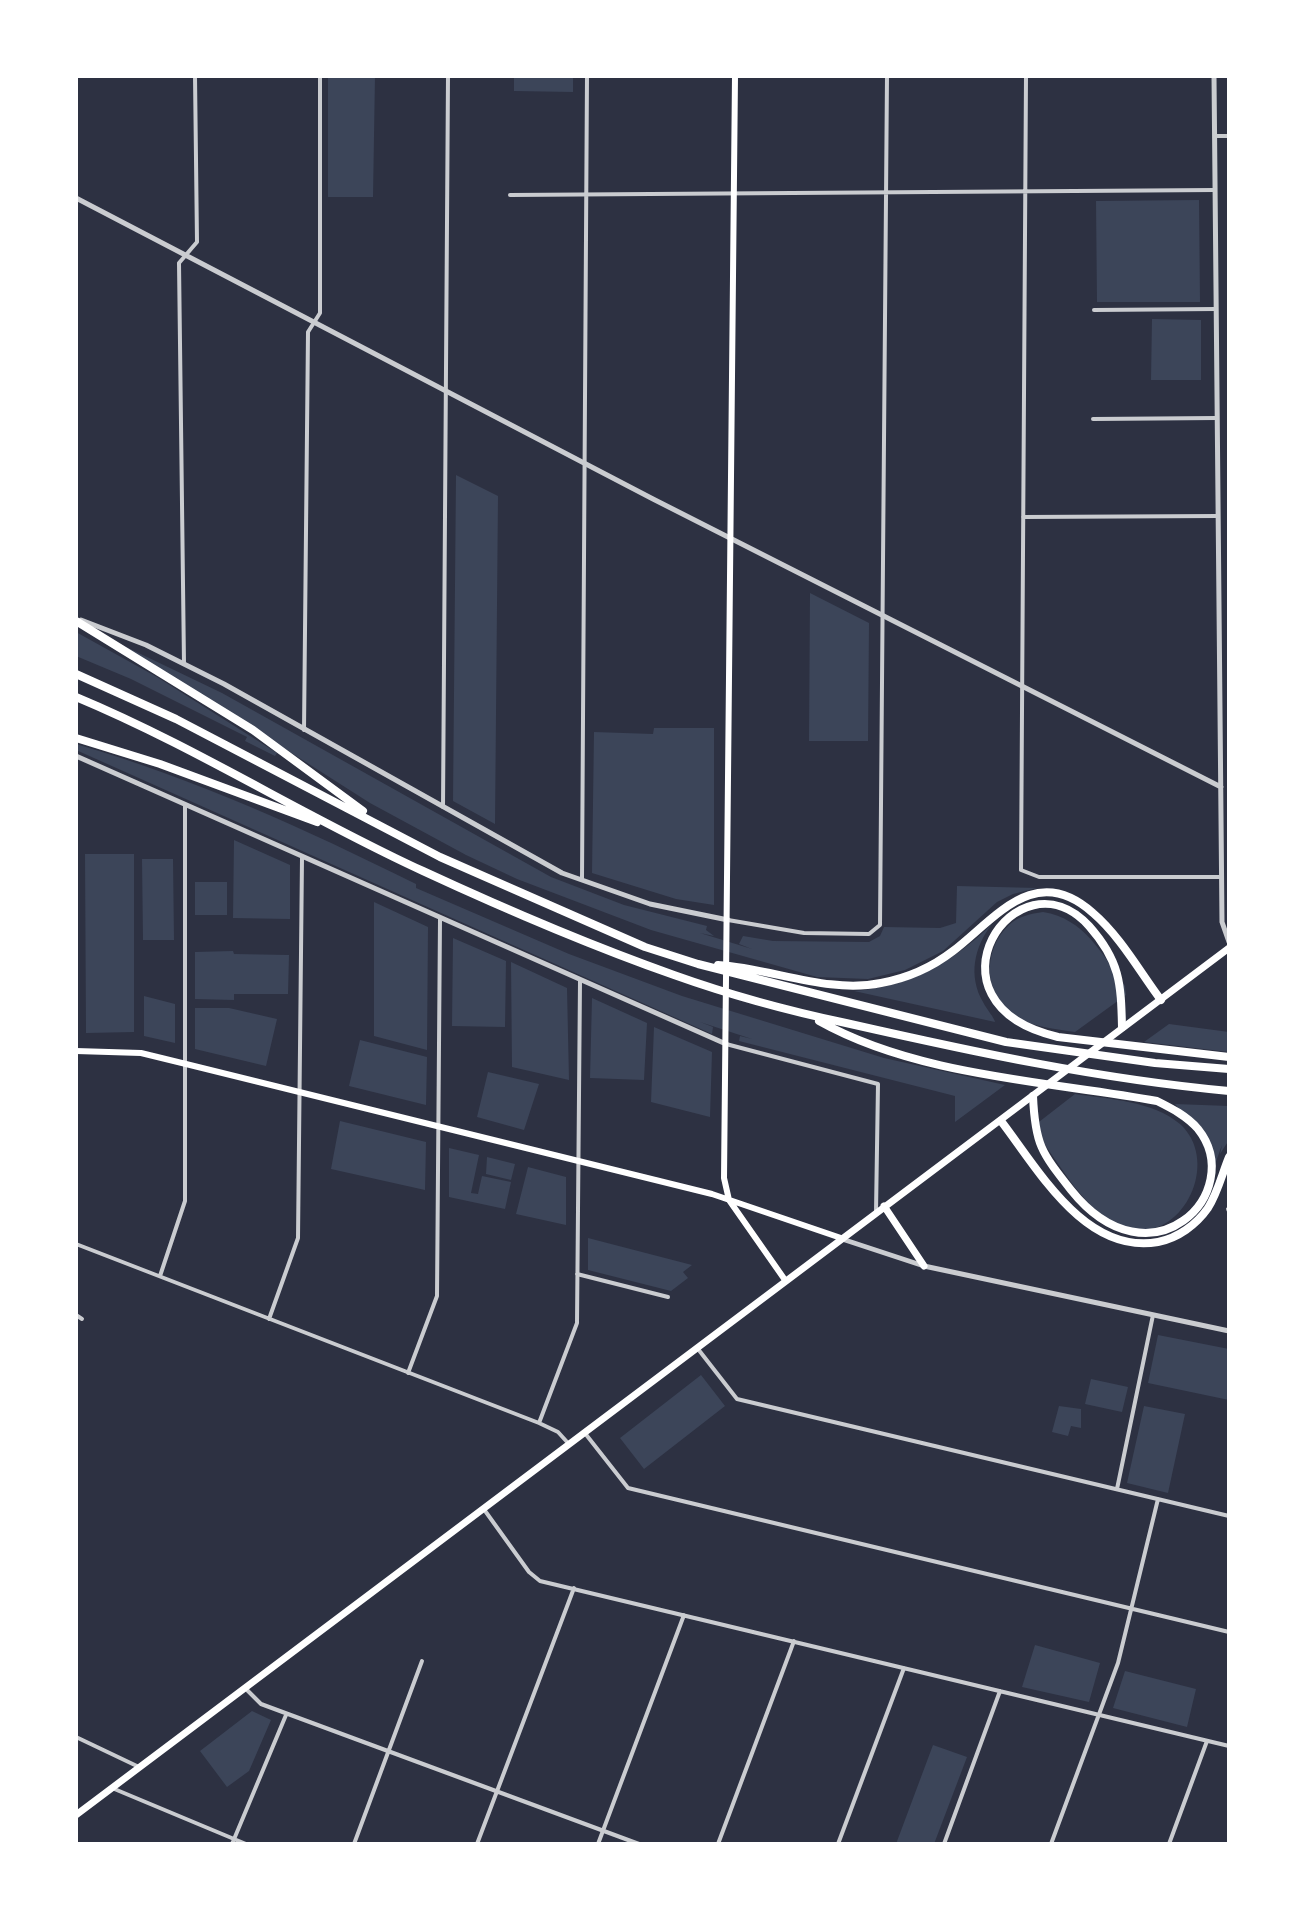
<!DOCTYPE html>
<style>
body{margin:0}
#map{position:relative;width:1305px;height:1920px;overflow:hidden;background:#2d3142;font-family:Inter,sans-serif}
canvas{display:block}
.frame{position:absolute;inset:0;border:78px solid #fff;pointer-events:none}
</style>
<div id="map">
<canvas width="1305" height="1920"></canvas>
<div class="frame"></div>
</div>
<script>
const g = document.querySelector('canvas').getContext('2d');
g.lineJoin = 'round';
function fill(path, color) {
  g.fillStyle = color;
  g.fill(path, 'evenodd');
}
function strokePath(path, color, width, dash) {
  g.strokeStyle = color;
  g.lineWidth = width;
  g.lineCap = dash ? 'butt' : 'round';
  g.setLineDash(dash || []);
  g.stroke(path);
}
fill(new Path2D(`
 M328,76H375L373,197H328Z
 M514,76H573V92L514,91Z
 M1199,200L1200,302H1097L1096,201Z
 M1152,319L1201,320V380H1151Z
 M456,475L498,496L495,824L453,801Z
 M810,593L869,623L868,741H809Z
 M76,632L157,677L277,753L275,756L245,741L247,737L131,679L76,656Z
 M122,645L222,693L551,877L624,905L707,926L706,930L714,936L700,933L752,949L739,944L743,936L773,941L869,942L880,936L884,927L940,928L956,923L957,886L1037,888L1013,894L997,902L943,951L905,970L868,979L817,977L651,930L517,879L466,855L370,803Z
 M654,728H714V905L676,899L592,873L594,732L653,734Z
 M76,744C196,779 305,829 416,884V888L569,954L682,996L884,1058L1005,1085L955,1122V1096L739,1041L740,1036L752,1039L700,1022L713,1027L712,1034L76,750Z
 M234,840L290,865V919L233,918Z
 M85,854H134V1032L86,1033Z
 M142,859H173L174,940H143Z
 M195,882H227V915H195Z
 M374,902L428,927L427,1050L374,1036Z
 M1043,912C1085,919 1101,953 1125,986L1126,995L1075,1032C1056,1029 1031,1027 1015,1016C983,996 982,950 1009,925C1018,916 1031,914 1043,912Z
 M992,924C974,947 968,976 983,1002C987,1010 994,1017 995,1022L854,991C910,987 952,963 992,924Z
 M453,938L506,961L505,1027L452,1026Z
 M233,951L234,954L289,955L288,994H234V1000L195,999V952Z
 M511,962L567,988L569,1080L512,1067Z
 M144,996L175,1004V1043L144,1036Z
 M592,998L647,1023L644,1080L590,1078Z
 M195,1008H229L277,1019L266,1066L195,1049Z
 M1169,1024L1229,1032V1052L1144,1042Z
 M654,1027L712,1052L710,1117L651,1102Z
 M360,1040L427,1057L426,1105L349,1086Z
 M488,1072L539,1084L524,1130L477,1117Z
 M1075,1094C1108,1099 1153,1101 1180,1124C1223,1163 1180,1248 1123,1227C1085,1213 1061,1165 1037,1134L1035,1125Z
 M1175,1104L1229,1106V1140L1220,1154L1222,1145L1210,1178L1204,1139Z
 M340,1121L426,1142L425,1190L331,1169Z
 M449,1148L479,1155L471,1193L478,1194L482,1176L511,1182L505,1209L449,1197Z
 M487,1157L515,1164L511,1180L486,1174Z
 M528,1167L566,1177V1225L516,1214Z
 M588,1238L692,1265L683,1272L688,1278L671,1291L588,1270Z
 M1158,1335L1229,1349V1400L1148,1383Z
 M701,1375L725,1406L644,1469L620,1438Z
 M1091,1379L1128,1387L1122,1412L1085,1404Z
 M1059,1406L1081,1409V1428L1071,1426L1068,1436L1052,1432Z
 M1144,1406L1185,1414L1168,1493L1127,1483Z
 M1035,1645L1100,1663L1089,1702L1022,1687Z
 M1125,1671L1196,1689L1187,1727L1113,1708Z
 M252,1711L271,1720L249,1771L227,1787L200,1751Z
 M933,1745L967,1757L934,1844H896Z`), '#3c4559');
strokePath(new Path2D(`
 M1026,76L1021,870L1039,877H1222
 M1215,136H1229
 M510,195L1215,190
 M1094,310L1216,309
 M1093,419L1217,418
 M1023,517L1218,516
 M184,664L179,263L197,242L195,76
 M304,730L308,332L320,313V76
 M443,807L448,76
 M582,879L587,76
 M728,920L804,933L869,934L880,925L887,76
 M76,1020V1034
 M726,1044L878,1084L876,1212
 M1228,1209L1229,1211
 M76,1244L539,1423L558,1432L568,1443
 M577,1274L668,1297
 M160,1276L185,1201V805
 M76,1315L82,1319
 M269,1319L298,1238L302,858
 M698,1349L737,1399L1229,1516
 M408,1373L437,1296L440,919
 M539,1423L577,1323L580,981
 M584,1432L628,1488L1229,1632
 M1117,1489L1153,1315
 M483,1508L529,1572L540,1581L1229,1746
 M245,1688L261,1704L639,1844
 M76,1737L139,1767
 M112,1788L246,1844
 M232,1844L286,1715
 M354,1844L422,1661
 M477,1844L574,1588
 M598,1844L684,1615
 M718,1844L794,1641
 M838,1844L904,1668
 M944,1844L1000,1691
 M1051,1844L1118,1663L1158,1499
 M1169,1844L1207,1741`), '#caccd0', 4);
strokePath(new Path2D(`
 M1214,76L1222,922L1229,942
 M76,198L653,499L1221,787
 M81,620L146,645L224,684L562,873L650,904L728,920
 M76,756L726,1044
 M842,1239L924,1266L1229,1331`), '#caccd0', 5);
strokePath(new Path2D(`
 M735,76L724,1178L729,1200L785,1280
 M76,1051L141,1053L186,1064L712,1194L841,1238`), '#fff', 6);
strokePath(new Path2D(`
 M884,1206L924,1266
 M76,1815L1229,948`), '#fff', 7);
strokePath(new Path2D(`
 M76,621L253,730L363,811
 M76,674L176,719L440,857L645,947L698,964L1006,1042L1155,1063L1229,1069
 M76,697C196,747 305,817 423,871C505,909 589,945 674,975C730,995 789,1011 846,1023C974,1052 1099,1079 1229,1091
 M76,738L160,764L317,822
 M718,965C771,968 828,994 881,983C908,978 931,968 953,951C995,919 1035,861 1093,913C1120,936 1140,972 1161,1000
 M819,1021C917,1076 1047,1081 1157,1101C1171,1108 1187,1116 1198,1129C1248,1192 1151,1290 1071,1190C1041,1152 1035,1144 1033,1096
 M1122,1027C1121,983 1120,961 1089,926C1017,847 913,1003 1058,1037L1229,1057
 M1001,1121C1038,1169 1085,1255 1158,1242C1178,1238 1196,1225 1208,1208C1218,1192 1222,1174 1229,1157`), '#fff', 8);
</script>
